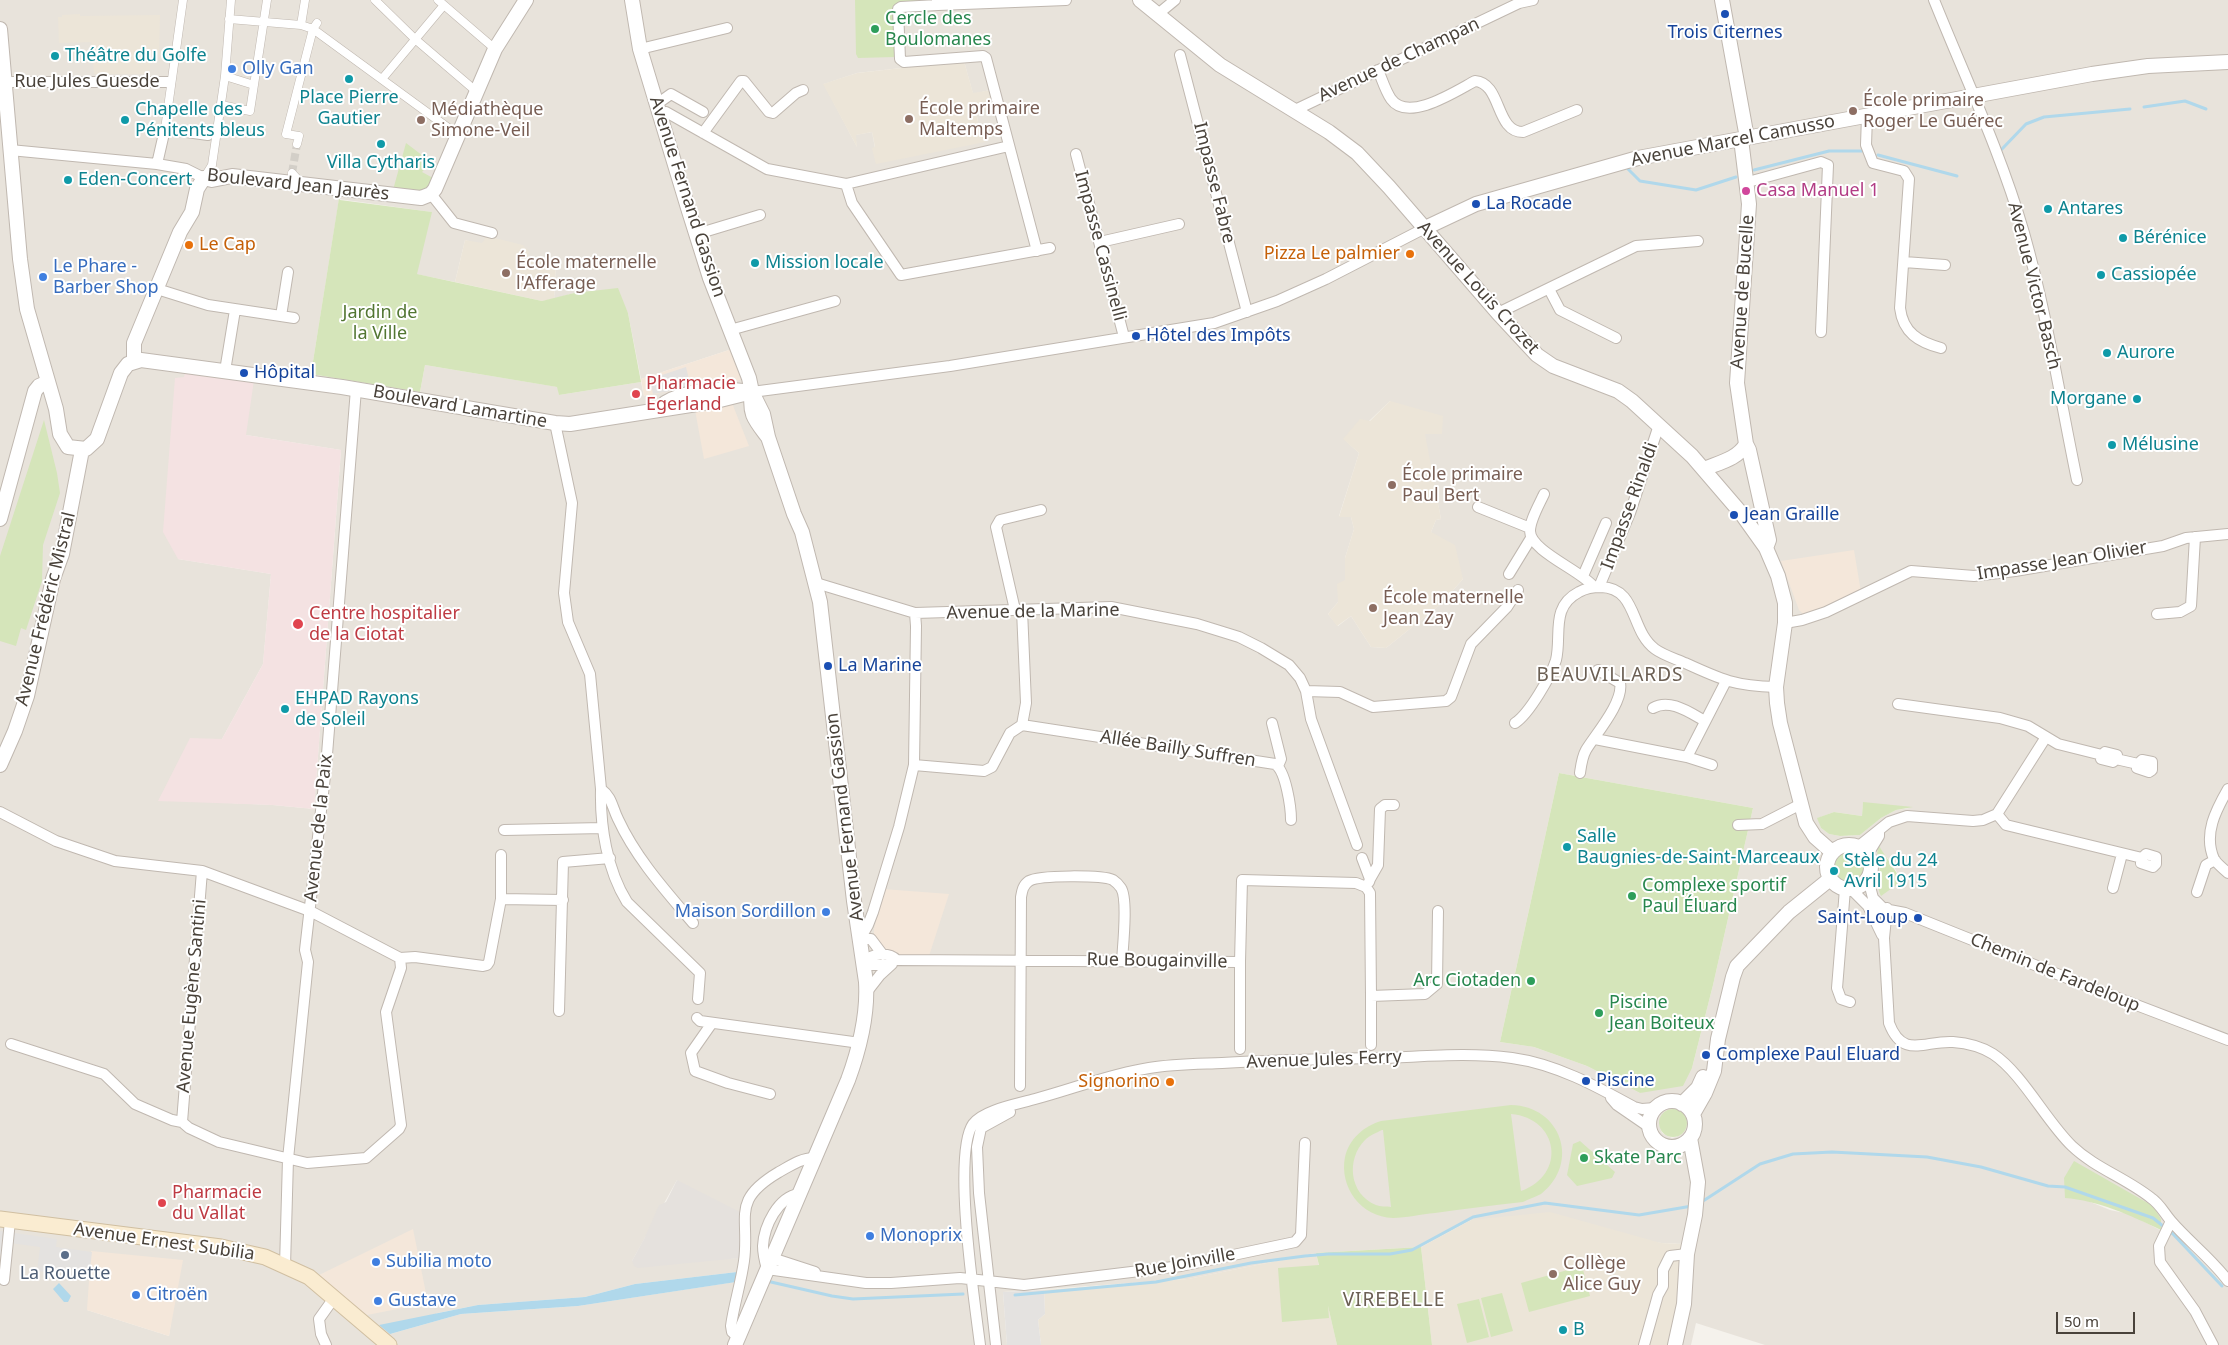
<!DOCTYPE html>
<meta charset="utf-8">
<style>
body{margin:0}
#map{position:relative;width:2228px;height:1345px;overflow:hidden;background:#f5f2ec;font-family:"Noto Sans",sans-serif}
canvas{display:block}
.scale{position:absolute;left:2056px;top:1312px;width:79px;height:22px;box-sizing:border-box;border:2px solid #49423a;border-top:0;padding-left:6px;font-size:15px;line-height:18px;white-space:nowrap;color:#49423a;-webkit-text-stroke:4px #fff;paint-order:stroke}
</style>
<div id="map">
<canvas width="2228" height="1345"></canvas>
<div class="scale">50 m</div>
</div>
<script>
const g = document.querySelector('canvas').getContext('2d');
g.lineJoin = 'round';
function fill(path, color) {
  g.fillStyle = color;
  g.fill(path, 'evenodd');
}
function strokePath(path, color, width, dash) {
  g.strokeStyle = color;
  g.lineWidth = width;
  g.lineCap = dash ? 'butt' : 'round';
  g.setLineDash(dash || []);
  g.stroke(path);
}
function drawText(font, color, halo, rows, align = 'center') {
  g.font = font + ' "Noto Sans",sans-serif';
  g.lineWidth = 4;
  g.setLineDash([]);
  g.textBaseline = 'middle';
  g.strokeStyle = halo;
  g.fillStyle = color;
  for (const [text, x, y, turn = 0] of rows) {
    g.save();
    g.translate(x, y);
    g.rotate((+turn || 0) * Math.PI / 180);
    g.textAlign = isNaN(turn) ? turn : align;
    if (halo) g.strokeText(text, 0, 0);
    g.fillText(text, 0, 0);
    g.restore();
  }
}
fill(new Path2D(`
 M0,0H2228V1345H1765L1696,1323L1691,1345H1670L1683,1244L1661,1243L1471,1220L1421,1247L1316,1253L1188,1279L1003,1292L1007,1345H0ZM964,61L973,94L990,90V98L976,111L979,127H982L872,149L875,148L872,132L855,135L857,147L824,84L857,73ZM339,199L431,212L416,274L455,282L465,240L556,264L554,299L574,293L623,304L628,313L641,379L732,349L644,396L641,382L559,395L558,387L425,365L420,392L311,374ZM186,370L246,435L341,450L314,809L273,805L167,800L222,739L263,664L271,574L178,559ZM1390,401L1424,434L1441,519L1436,520L1431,532L1463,579L1441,604L1386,648L1371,647L1351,616L1338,626L1328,614L1338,602L1345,580V558L1354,529L1351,517L1339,516L1359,453L1344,439L1369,421ZM1559,773L1753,808L1713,985L1692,1068L1640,1093L1587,1066L1534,1047L1500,1042ZM1863,803L1910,808L1896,810L1881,818L1860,835L1840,836L1829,834L1821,828L1818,818L1834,812L1862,816ZM1879,847L1894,867L1902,881H1878L1881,871ZM1673,1109L1680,1111L1687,1121V1125L1686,1128L1676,1137L1672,1138L1662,1133L1659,1125L1669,1110ZM677,1180L740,1258L632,1261ZM2083,1199L2161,1219L2160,1230L2129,1214L2110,1210ZM737,1272L735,1282L578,1306L461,1314L390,1334L438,1313L478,1305L585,1297L635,1284ZM173,1306L169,1336L87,1310Z`), '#e8e3db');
fill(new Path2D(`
 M732,349L743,376L740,380L644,396L641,379Z
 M732,403L749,446L704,459L695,410Z
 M1854,550L1861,592L1834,605L1803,614L1799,610L1781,561Z
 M883,889L949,894L928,959L873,952L874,929Z
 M413,1229L428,1303L367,1315L317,1276Z
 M91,1251L183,1260L169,1336L87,1310Z`), '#f4e7da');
fill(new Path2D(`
 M677,1180L740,1212L742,1248L740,1258L638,1268L634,1266L632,1261L645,1237L659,1205L666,1202Z`), '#e5e1dd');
fill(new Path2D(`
 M80,14V16L160,15L159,55H150V74H94L91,42L59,43L58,17H62V15Z
 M964,61L973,93L991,90L990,98L994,101L995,107L976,112L979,127H982L985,142L876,164L872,148L875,147L872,132L856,135L857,147L823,84L857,73Z
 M487,236L523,245L529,252L527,258L556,264L554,299L542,301L455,282L465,240L482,243Z
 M1390,401L1443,416L1442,434H1425L1441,519L1436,520L1431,532L1455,545L1463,579L1441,604L1386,648L1371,647L1351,616L1337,626L1328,614L1338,602L1337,584L1345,580V558L1354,529L1351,517H1339L1359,453L1343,439L1360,419L1370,421Z
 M1550,1212L1661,1243L1683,1244L1681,1302L1670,1345H1432L1421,1247L1471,1220Z
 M1316,1253L1337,1345H1041L1038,1320L1045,1314L1044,1290L1188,1279Z`), '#ece5d8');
fill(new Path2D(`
 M186,370L254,380L246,435L341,450L314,809L273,805L158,801L190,738L222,739L263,664L271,574L178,559L163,532L175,378L184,377Z`), '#f4e2e2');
fill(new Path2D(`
 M855,0H934V2L895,4V57L858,58L856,54Z
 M406,143L431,162L422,172L433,178C426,197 409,191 393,190Z
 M339,198L340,200L432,212L417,274L542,301L574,293L618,288L628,313L641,382L559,395L557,387L425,365L420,392L311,374Z
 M44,420L57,473L60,493L43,545L42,581L26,630L21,628L16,646L0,641V556Z
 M1559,773L1753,808L1713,985L1692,1068L1683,1086L1640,1093L1587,1066L1534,1047L1500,1042Z
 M1863,802L1913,807L1896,810L1881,818L1860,835L1840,836L1829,834L1821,828L1817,818L1834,812L1862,816Z
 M1879,846L1902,881L1881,896C1874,882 1885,868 1877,853Z
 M1834 867a16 16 0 1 1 32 0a16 16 0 1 1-32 0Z
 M1511,1105C1561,1106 1581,1163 1541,1194C1536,1197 1528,1199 1523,1202C1493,1205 1464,1209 1435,1213C1421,1214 1406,1218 1393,1218C1361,1217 1339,1187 1345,1157C1349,1139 1364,1126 1381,1121ZM1511,1114C1559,1118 1567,1175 1521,1191ZM1382,1130H1383L1391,1207C1387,1206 1380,1207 1376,1205C1349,1194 1346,1159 1365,1140C1370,1135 1376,1133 1382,1130Z
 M1659 1123a14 14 0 1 1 28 0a14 14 0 1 1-28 0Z
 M1580,1141L1615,1172L1612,1178L1577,1186L1567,1175L1573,1144Z
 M2074,1161L2153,1206L2161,1219V1230C2132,1216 2097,1200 2065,1198L2064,1178Z
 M1421,1247L1432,1345H1337L1328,1306L1329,1318L1282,1322L1278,1268L1319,1265L1316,1253Z
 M1582,1266L1590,1296L1529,1312L1521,1283Z
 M1502,1293L1513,1331L1491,1337L1481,1298Z
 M1479,1299L1489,1337L1467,1343L1457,1304Z`), '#d5e5ba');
fill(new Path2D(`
 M686,367L691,388L653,394L650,379Z
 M0,1231L57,1239L56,1247L92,1252L89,1277L37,1271L40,1247L10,1243L9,1255L0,1254Z
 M1044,1290L1045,1314L1038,1320L1041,1345H1007L1003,1292Z`), '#e4e2e0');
fill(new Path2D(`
 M737,1272L736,1282L578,1306L461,1314L390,1334L379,1325L478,1305L585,1297L635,1284Z
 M59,1283L71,1296L68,1302H64L53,1289Z`), '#b0d8eb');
strokePath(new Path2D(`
 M2144,107L2185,101L2206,109
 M2002,149L2026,124L2044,117L2130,109
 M1878,155L1957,176
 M1628,169L1640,181L1696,190L1736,177
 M1754,170L1829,151H1862
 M1700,1203L1760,1164L1793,1154L1832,1152L1927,1157L1981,1167L2048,1186L2065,1187L2153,1218L2173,1234L2222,1286
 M771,1282L832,1296L853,1299L963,1294
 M1015,1295L1156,1282L1251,1263L1305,1256L1328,1254H1390L1412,1250L1473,1217L1545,1203L1639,1215L1692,1206`), '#b0d8eb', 3);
strokePath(new Path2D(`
 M292,173L297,144`), '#d3cfc8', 8, [8, 4]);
const pedestrian = new Path2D(`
 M375,0L415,39L477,92
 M438,0L495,49
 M229,19L301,25L313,29L458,135
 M301,25L305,0
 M225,76L254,85
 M382,79L444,5
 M221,105L250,111L267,0
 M165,129L183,0
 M297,144L299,136L286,134L313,29L317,23
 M292,173L302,184
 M204,178L212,165L225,76L231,0`);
const minor = new Path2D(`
 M937,0L938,5L1066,0
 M1934,0C1965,77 2001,153 2024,233C2047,314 2060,398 2077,480
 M938,5L901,7L898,9L900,59L904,62L983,56L986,58L1037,251
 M1158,14L1175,0
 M640,49L727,28
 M1180,55L1247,312
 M1378,70C1382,79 1385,90 1391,99C1408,123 1456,91 1475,81C1502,83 1495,132 1523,132L1577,110
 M4,82H170
 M657,104L671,94L703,112
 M1293,111L1519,3L1533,0
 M660,114L666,112L767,169L846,184
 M1867,116L1866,145L1873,163L1904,171L1909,179L1900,308C1903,333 1919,342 1941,348
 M703,133L741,81H744L769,112L773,113L796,93L803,90
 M10,150L157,164L186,169L204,178
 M1076,154L1124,337
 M157,164L165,129L208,135
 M1748,182L1821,162L1828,165L1821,332
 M846,184L852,203L901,275L1050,248
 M846,184L1009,146
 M431,194L454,223L492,233
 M697,234L760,215
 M1100,242L1179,224
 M1904,262L1945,265
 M157,289L208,305L294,318
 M1549,289L1560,310L1616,338
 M1498,313L1636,246L1698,241
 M281,316L288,272
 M730,330L835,301
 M225,371L235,310
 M752,392L950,366L1214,323L1277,301L1326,279L1425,228
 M555,423L572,503L564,593L568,622L590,674L601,789C600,826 607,870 627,902L700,973L698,999
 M1544,494C1539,505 1530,520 1530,531C1530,551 1582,571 1594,587
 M1478,507L1530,528
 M1509,574L1531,538
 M1583,576L1606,523
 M816,583L915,613L1111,607L1197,624L1239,637L1261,648L1289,665L1300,678L1306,691L1311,719L1357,845
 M1599,587L1630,513L1659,425
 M1015,610L996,527L1000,520L1041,510
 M2157,614L2180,612L2191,606L2195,537
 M1785,623L1802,620L1826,612L1911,571L1974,576L2015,571L2163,546L2186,538L2228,534
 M1306,691L1340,692L1373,707L1446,701L1451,697L1471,644L1507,607L1518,590
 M1898,704L2000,718L2028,726L2058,744L2102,755L2105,752L2117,755L2116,759
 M1653,708C1670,698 1690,713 1705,721
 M1272,723L1281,759L1278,766
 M1515,723C1529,714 1551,676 1556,660C1562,635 1550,607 1579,592C1586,588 1594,587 1601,587C1638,588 1630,631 1655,649C1663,655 1676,659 1685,663C1722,680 1735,686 1776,687
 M1022,725L1275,764C1286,771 1291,808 1291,820
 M1595,739L1687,757L1726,681
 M2102,755L2101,759L2113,762L2116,759L2138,764L2142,760L2152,762V770L2149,772L2137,768L2138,764
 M1687,757L1712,765
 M914,765L984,771L992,767L1010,733L1022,725L1026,703L1022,610
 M1580,773C1581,766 1582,757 1586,750C1595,735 1624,702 1620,683L1598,670
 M601,789C612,797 612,807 618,819C636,858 665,890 693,923
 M2228,789C2216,810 2203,834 2214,859C2217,864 2224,869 2228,873
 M0,812L56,841L115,861L202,871L310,911L400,958L415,957L483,966L487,965L489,962L501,899V855
 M1997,814L2006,825L2142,858L2146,854L2156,857V864L2153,867L2141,863L2142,858
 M1738,825L1762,824L1801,804
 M504,830L603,828
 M1859,846L1889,822L1907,816L1973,821L1983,820L1997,814L2046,737
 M1868,854L1879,836V831
 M1362,858L1370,879L1369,882
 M1370,879L1378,865L1380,809L1385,805H1394
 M1868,879L1873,898L1882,907
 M2113,888L2122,854
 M1845,889L1837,988L1841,999L1850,1002
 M1851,889L1868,906L1905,913L2092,988L2228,1040
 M2197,892L2206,865L2215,860
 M501,899L563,900
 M1868,906L1882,935
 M1887,908L1884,938L1889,1023C1903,1060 1925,1040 1953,1042C1966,1043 1982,1047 1993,1054C2022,1073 2046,1121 2072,1146C2095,1168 2126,1178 2151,1198C2160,1204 2164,1213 2171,1221C2189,1242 2212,1259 2228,1281
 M860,939L868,925L873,912L899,827L914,765L916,626L915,613
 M860,939H871L883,955
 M1240,962V1049
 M891,965H872L864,961C872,954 888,951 897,960L1240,962L1242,880L1356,883L1366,887L1370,893L1371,996L1425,994L1437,984L1438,911
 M866,993L880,975L892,964
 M559,1011L563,862L610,858
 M697,1018L700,1021L860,1043
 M712,1023L691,1053L695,1071L728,1083L770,1094
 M11,1044L104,1074L135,1104L172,1120L182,1122L189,1128L219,1142L307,1163L366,1158L399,1129L401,1125L386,1012L401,968L400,958
 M1371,1045V996
 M1020,1086L1021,897C1022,891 1023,885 1029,881C1039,875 1102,875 1113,880C1116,882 1119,885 1121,888C1128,899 1123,945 1122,961
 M1611,1098L1617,1105L1649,1127
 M182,1122L202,871
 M799,1194C778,1197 764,1226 763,1246C763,1254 765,1262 767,1269L866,1283H891L960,1278L1024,1285L1181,1266L1295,1242L1301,1235L1305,1143
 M2171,1221L2159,1246L2160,1262L2195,1311L2213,1345
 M772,1258L815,1272
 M285,1266L288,1159L308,962L305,950L326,767L356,389
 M4,1280L10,1221
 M738,1337L732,1332L731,1326C734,1304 741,1283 744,1261C750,1216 730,1201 779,1172C790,1166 801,1158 814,1158
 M326,1345L321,1334L319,1319L334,1298
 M980,1345C975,1304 952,1154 973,1124C983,1110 1018,1104 1035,1099C1073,1089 1110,1074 1149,1068C1173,1064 1198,1064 1222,1063C1273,1060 1325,1059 1376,1058C1421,1057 1467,1052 1512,1058C1556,1064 1596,1086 1634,1107L1642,1109L1655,1108
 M996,1345L979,1193L977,1147L981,1128L1010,1112
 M1644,1345L1658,1295L1663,1286V1270L1670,1256L1687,1254`);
const tertiary = new Path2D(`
 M632,0L640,49L688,208L710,278L749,378L752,392L763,414L768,437L794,514L802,532L820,602L854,901L866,982C868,1015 859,1050 848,1080L735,1345
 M1140,0L1220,65L1329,132L1357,153L1389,187L1498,313L1537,355L1553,366L1618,391L1632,401L1692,456L1741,513L1766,548L1778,576L1785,603V623L1776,687L1777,703L1780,723L1806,823L1815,837L1832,852
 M1722,0L1747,138
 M0,29L20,259L27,309L56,409L60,434L68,447L86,449L97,439L121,373L128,364L141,360L342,387L555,423L570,424L716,401L752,392
 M1741,139L1749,204L1737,383L1746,444L1749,450L1769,540L1766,548
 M1425,228L1476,204L1638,158L2092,74L2148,66L2228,62
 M134,361V343L180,232L192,212L197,189L204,178L212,180L232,176L421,198L431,194L435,189L495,49L526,0
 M752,392C749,414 754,419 767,436
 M665,403C686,391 719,387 742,391
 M1704,469C1718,463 1738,459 1746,444
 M0,519L35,391L39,386L48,382
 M0,765L15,731L27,696L53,579L62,554L82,450
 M1827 867a22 22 0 1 1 44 0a22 22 0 1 1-44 0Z
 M1649 1124a23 23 0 1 1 46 0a23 23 0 1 1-46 0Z
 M1682,1104L1698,1088L1703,1077
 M1693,1114L1705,1093L1714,1071L1718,1039L1733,977L1737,966L1789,912L1830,879
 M1675,1345L1684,1304L1687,1254L1695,1215L1698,1182L1690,1138`);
const secondary = new Path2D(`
 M0,1219L221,1247L265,1257L309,1277L389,1345`);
strokePath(pedestrian, '#c0b8b0', 9);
strokePath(minor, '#c0b8b0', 12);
strokePath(tertiary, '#c0b8b0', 16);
strokePath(secondary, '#d0bfa1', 17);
strokePath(pedestrian, '#fff', 8);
strokePath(minor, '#fff', 10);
strokePath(tertiary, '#fff', 14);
strokePath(secondary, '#faecd1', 15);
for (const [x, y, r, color] of [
 [1725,14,5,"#1a4fb4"],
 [875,29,5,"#2e9e5b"],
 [55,56,5,"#0f9aa8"],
 [232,69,5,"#3f7fe0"],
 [349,79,5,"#0f9aa8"],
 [1853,111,5,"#8d6e63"],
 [909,119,5,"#8d6e63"],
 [125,120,5,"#0f9aa8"],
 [421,120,5,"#8d6e63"],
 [381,144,5,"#0f9aa8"],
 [68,180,5,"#0f9aa8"],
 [1746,191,5,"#d1479c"],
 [1476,204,5,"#1a4fb4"],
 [2048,209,5,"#0f9aa8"],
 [2123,238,5,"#0f9aa8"],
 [189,245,5,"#e8710a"],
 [1410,254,5,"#e8710a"],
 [755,263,5,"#0f9aa8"],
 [506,273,5,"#8d6e63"],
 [2101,275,5,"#0f9aa8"],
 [43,277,5,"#3f7fe0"],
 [1136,336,5,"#1a4fb4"],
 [2107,353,5,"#0f9aa8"],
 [244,373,5,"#1a4fb4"],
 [636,394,5,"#e0444e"],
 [2137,399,5,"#0f9aa8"],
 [2112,445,5,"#0f9aa8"],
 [1392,485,5,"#8d6e63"],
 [1734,515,5,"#1a4fb4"],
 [1373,608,5,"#8d6e63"],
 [298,624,6,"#e0444e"],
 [828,666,5,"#1a4fb4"],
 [285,709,5,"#0f9aa8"],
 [1567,847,5,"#0f9aa8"],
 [1834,871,5,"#0f9aa8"],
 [1632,896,5,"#2e9e5b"],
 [826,912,5,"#3f7fe0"],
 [1918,918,5,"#1a4fb4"],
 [1531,981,5,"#2e9e5b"],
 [1599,1013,5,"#2e9e5b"],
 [1706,1055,5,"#1a4fb4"],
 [1586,1081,5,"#1a4fb4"],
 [1170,1082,5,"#e8710a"],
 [1584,1158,5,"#2e9e5b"],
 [162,1203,5,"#e0444e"],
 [870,1236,5,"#3f7fe0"],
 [65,1255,5,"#5c6f8a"],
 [376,1262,5,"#3f7fe0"],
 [1553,1274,5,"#8d6e63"],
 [136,1295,5,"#3f7fe0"],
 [378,1301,5,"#3f7fe0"],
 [1563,1330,5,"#0f9aa8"]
]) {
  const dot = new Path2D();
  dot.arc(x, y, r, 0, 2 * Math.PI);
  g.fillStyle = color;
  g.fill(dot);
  strokePath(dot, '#fff', 2);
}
drawText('18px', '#27864d', '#fff', [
 ["Cercle des",885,19],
 ["Boulomanes",885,40],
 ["Complexe sportif",1642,886],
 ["Paul Éluard",1642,907],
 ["Arc Ciotaden",1521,981,"right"],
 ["Piscine",1609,1003],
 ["Jean Boiteux",1609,1024],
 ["Skate Parc",1594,1158]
], 'left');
drawText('18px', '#164399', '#fff', [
 ["Trois Citernes",1725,33,"center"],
 ["La Rocade",1486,204],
 ["Hôtel des Impôts",1146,336],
 ["Hôpital",254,373],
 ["Jean Graille",1744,515],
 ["La Marine",838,666],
 ["Saint-Loup",1908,918,"right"],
 ["Complexe Paul Eluard",1716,1055],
 ["Piscine",1596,1081]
], 'left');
drawText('18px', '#0d838f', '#fff', [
 ["Théâtre du Golfe",65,56],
 ["Place Pierre",349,98,"center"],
 ["Gautier",349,119,"center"],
 ["Chapelle des",135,110],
 ["Pénitents bleus",135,131],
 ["Villa Cytharis",381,163,"center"],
 ["Eden-Concert",78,180],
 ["Antares",2058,209],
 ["Bérénice",2133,238],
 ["Mission locale",765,263],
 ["Cassiopée",2111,275],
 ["Aurore",2117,353],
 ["Morgane",2127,399,"right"],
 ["Mélusine",2122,445],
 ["EHPAD Rayons",295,699],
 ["de Soleil",295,720],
 ["Salle",1577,837],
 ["Baugnies-de-Saint-Marceaux",1577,858],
 ["Stèle du 24",1844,861],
 ["Avril 1915",1844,882],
 ["B",1573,1330]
], 'left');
drawText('18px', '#49423a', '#fff', [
 ["Avenue de Champan",1399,60,-25],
 ["Rue Jules Guesde",87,82],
 ["Avenue Marcel Camusso",1733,141,-11],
 ["Impasse Fabre",1214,183,76],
 ["Boulevard Jean Jaurès",298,185,6],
 ["Avenue Fernand Gassion",687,197,72],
 ["Impasse Cassinelli",1100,246,75],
 ["Avenue Victor Basch",2034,286,76],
 ["Avenue Louis Crozet",1478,288,48],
 ["Avenue de Bucelle",1743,292,-86],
 ["Boulevard Lamartine",460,407,10],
 ["Impasse Rinaldi",1630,506,-70],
 ["Impasse Jean Olivier",2062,561,-9],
 ["Avenue Frédéric Mistral",46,609,-76],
 ["Avenue de la Marine",1033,612,-1],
 ["Allée Bailly Suffren",1178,749,9],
 ["Avenue Fernand Gassion",845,817,-97],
 ["Avenue de la Paix",319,828,-84],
 ["Rue Bougainville",1157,961,1],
 ["Chemin de Fardeloup",2055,973,22],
 ["Avenue Eugène Santini",192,996,-85],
 ["Avenue Jules Ferry",1324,1060,-2],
 ["Avenue Ernest Subilia",164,1242,8],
 ["Rue Joinville",1185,1263,-10]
]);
drawText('18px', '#366cbe', '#fff', [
 ["Olly Gan",242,69],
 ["Le Phare -",53,267],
 ["Barber Shop",53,288],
 ["Maison Sordillon",816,912,"right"],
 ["Monoprix",880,1236],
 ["Subilia moto",386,1262],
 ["Citroën",146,1295],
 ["Gustave",388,1301]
], 'left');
drawText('18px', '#785e54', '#fff', [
 ["École primaire",1863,101],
 ["Roger Le Guérec",1863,122],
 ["École primaire",919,109],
 ["Maltemps",919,130],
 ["Médiathèque",431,110],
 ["Simone-Veil",431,131],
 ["École maternelle",516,263],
 ["l'Afferage",516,284],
 ["École primaire",1402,475],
 ["Paul Bert",1402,496],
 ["École maternelle",1383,598],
 ["Jean Zay",1383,619],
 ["Collège",1563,1264],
 ["Alice Guy",1563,1285]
], 'left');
drawText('18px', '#b23c85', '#fff', [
 ["Casa Manuel 1",1756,191]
], 'left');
drawText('18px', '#c56008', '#fff', [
 ["Le Cap",199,245,"left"],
 ["Pizza Le palmier",1400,254],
 ["Signorino",1160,1082]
], 'right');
drawText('18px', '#527632', '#fff', [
 ["Jardin de",380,313],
 ["la Ville",380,334]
]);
drawText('18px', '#be3a42', '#fff', [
 ["Pharmacie",646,384],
 ["Egerland",646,405],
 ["Centre hospitalier",309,614],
 ["de la Ciotat",309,635],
 ["Pharmacie",172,1193],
 ["du Vallat",172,1214]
], 'left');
drawText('18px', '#4e5e75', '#fff', [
 ["La Rouette",65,1274]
]);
g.letterSpacing = '1px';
drawText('19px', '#6b5f53', '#fff', [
 ["BEAUVILLARDS",1610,676],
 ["VIREBELLE",1394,1301]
]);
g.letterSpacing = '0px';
</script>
